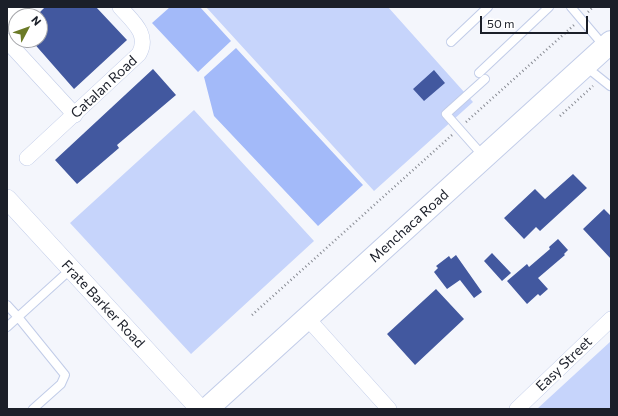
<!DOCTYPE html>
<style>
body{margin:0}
#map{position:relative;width:618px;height:416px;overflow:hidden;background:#f4f6fc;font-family:Commissioner,sans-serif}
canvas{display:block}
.frame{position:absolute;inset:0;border:8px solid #1b1f29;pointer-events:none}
.north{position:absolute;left:8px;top:8px;width:40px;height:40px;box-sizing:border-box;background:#fff;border:1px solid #a4a5a9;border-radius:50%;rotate:49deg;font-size:11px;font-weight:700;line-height:16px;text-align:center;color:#1b1f29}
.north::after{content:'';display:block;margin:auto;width:14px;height:18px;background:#6b7a27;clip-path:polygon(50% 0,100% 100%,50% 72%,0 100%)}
.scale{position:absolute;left:480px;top:16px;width:108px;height:18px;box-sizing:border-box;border:2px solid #1b1f29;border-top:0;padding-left:5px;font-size:12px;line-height:14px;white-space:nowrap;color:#1b1f29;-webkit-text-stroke:3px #fff;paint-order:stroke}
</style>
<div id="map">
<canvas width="618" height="416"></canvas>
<div class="frame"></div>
<div class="north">N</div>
<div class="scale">50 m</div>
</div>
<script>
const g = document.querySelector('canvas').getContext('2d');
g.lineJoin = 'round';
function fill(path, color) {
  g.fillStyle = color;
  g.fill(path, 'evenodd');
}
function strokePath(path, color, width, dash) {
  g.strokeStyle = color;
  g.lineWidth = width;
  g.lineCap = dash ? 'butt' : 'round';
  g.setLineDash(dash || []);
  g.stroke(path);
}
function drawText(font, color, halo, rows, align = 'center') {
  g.font = font + ' Commissioner,sans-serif';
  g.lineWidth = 4;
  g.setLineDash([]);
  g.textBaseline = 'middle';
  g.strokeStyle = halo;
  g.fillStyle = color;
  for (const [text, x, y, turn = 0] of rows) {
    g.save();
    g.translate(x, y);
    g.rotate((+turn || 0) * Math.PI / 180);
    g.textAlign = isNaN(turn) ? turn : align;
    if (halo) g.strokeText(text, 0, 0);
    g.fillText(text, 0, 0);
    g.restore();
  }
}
fill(new Path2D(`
 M206,7H388L473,102L374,191Z
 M194,110L314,241L191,354L70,223Z
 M611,341V409H537Z`), '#c6d4fb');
fill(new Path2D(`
 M170,7H200L231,41L198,72L152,23Z
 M236,48L363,185L318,226L214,116L204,77Z`), '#a3baf9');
fill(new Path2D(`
 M45,7H96L127,40L74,89L31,40H40V12Z
 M153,69L176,95L117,145L119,148L77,184L55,160Z
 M434,70L445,83L424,101L413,89Z
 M573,174L587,188L540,231L536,227L524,239L504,218L535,189L545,199Z
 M604,209L611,216V259L583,229Z
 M558,239L568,250L564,254L565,255L538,278L548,289L540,296L538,294L527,304L507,281L527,264L529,267L550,249L549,247Z
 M492,253L511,273L502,281L484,261Z
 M456,255L482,292L474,298L460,280L447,289L434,272L438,268L436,266L449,256L451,259Z
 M436,289L464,319L415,365L387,334Z`), '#42589f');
const service = new Path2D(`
 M571,7L604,46
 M451,42L488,7
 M585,66L610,86L611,85
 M479,73L549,7
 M484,157L446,114L485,79
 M7,305L18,317L7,327
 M33,409L61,384L65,375L18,317L71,269`);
const minor = new Path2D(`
 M7,17L18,7
 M7,41L75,115
 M27,158L139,54C150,34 132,21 120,7
 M308,319L389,409
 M517,409L611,319`);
const tertiary = new Path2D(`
 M7,199L200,409`);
const secondary = new Path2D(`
 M207,409L611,42`);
strokePath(service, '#c1cce8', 10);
strokePath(minor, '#c1cce8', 16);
strokePath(tertiary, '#c1cce8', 20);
strokePath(secondary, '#c1cce8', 24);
strokePath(new Path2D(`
 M588,12L593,7
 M560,116L593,86
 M466,122L574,25
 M252,315L452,135`), '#878a92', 2.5, [1, 3]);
strokePath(service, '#fff', 8);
strokePath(minor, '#fff', 15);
strokePath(tertiary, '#fff', 19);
strokePath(secondary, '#fff', 22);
drawText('14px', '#1b1f29', '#fff', [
 ["Catalan Road",104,87,-43],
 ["Menchaca Road",409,226,-42],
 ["Frate Barker Road",103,304,47],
 ["Easy Street",564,364,-44]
]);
</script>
